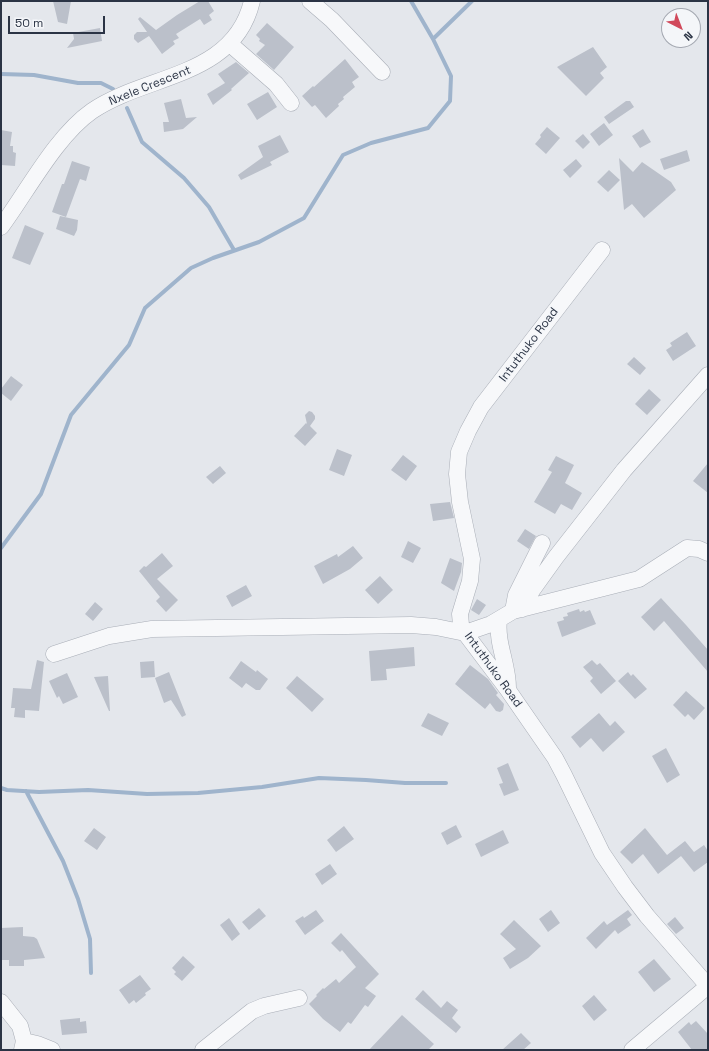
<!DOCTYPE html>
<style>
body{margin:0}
#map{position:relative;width:709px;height:1051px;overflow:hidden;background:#e4e7ec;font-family:"Space Grotesk",sans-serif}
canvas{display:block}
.frame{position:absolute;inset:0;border:2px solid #2b3445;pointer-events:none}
.north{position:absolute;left:661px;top:8px;width:40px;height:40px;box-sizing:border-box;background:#f4f6f9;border:1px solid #a4a8b1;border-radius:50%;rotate:138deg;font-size:11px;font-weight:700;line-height:16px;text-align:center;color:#2b3445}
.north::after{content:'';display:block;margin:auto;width:14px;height:18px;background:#d1495b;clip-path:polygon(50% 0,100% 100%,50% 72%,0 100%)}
.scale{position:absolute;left:8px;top:16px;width:97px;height:18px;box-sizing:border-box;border:2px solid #2b3445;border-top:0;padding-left:5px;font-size:12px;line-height:14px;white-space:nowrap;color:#2b3445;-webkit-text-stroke:3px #f4f6f9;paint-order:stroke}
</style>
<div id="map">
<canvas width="709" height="1051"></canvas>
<div class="frame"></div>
<div class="north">N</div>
<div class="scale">50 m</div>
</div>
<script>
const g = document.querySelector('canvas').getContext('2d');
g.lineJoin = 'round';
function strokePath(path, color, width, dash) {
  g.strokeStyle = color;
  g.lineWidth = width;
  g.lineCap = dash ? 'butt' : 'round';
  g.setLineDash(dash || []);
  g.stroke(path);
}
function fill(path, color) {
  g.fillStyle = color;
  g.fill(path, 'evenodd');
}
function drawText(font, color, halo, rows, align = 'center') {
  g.font = font + ' "Space Grotesk",sans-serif';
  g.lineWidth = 3;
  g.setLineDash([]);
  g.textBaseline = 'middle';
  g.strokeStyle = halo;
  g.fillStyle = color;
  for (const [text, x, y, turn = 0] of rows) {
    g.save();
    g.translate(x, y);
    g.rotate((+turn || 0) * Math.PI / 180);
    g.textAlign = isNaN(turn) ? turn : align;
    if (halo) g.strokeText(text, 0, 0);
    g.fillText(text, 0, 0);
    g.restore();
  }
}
strokePath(new Path2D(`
 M411,1L433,39
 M1,74L34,75L78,83H101L113,89
 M127,108L142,142L184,178L209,207L234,250
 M1,548L41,494L71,415L129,345L145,308L191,268L213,258L259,242L304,218L343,155L371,143L428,128L450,101L451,76L433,39L472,1
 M1,788L7,790L39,792L88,790L147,794L198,793L262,787L319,778L366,780L405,783H446
 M26,791L63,861L78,899L90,939L91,973`), '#9fb4cc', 4);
fill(new Path2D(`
 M53,1H71L67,24L58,22Z
 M200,1H208L214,11L209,15L212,20L204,25L200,19L176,34L179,38L173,41L175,44L162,54L149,36L138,43L134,39V35L137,32H147L138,19L140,17L156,30L177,15Z
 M267,23L294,47L274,70L256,54L265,45L259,41L260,39L256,35Z
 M100,28L102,41L67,48L74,39L73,33Z
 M593,47L607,67L600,73L604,78L586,96L557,67Z
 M345,59L359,77L352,82L355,87L343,97L344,99L338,104L339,106L326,118L315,105L312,107L302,96L313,86L314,87Z
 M236,62L249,73L231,89L232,90L213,105L207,94L225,83L218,74Z
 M268,92L277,107L257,120L247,104Z
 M181,99L186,118L197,117L183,129L164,132L163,122H169L164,103Z
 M626,101H630L634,107L609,124L604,117Z
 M604,123L613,135L599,146L590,134Z
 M547,127L560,138L546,154L535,144L541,137L540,135Z
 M643,129L651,142L640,148L632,136Z
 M1,130L12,132L10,146H13V152L16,153L15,166L1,165Z
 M583,134L590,142L583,149L575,141Z
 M280,135L289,152L270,162L272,165L241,180L238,175L263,157L258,146Z
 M687,150L690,161L664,170L660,159Z
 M619,158L633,172L642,162L671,182L676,190L644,218L632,204L624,210Z
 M576,159L582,166L570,178L563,170Z
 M72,161L90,167L86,181L80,179L66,217L52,212L62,184H64Z
 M609,170L620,180L608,192L597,182Z
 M60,216L78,220L77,230L74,236L56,229Z
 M25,225L44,233L30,265L12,258Z
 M687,332L696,346L673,361L666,350L672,346L670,343Z
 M634,357L646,368L640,375L627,364Z
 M11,376L23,385L11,401L1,393V389Z
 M649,389L661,400L647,415L635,404Z
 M309,411L312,412L315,416V419L310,426L317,433L305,446L294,436L306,423L307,424L305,415Z
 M337,449L352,455L344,476L329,470Z
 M403,455L417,466L406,481L391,470Z
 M556,456L574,465L565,483L582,493L572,510L561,504L555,514L534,502L552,472L548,470Z
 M708,463V493L693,481Z
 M220,466L226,473L213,484L206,477Z
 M450,502L454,518L433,521L430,504Z
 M525,529L536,536L529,549L517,541Z
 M408,541L421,548L413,563L401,557Z
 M353,546L363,558L350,569L323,584L314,566L337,554L338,557Z
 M162,553L173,566L157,579L178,600L166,612L156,601L160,597L139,571L144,566L146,567Z
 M450,558L462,563L461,572L454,591L441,583Z
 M380,576L393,590L378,604L365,590Z
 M246,585L252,596L232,607L226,596Z
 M661,598L686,625L708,650V672L664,621L654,631L641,617Z
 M477,599L486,605L479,615L471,610Z
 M95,602L103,609L93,621L85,614Z
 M579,609L580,612L584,610L585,612L590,610L596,624L562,637L557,622L564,620L563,617L568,616L567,613Z
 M414,647L415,666L386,669L387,680L371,681L369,651Z
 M37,660L44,662L39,711L25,710V718L14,717L15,708H11L13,688L31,689Z
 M592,660L597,665L600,663L616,681L601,694L590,681L593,678L583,667Z
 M154,661L155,677L141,678L140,662Z
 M241,661L256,672L257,670L268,679L260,690H256L246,683L242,688L229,678Z
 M470,665L488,679L498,693L496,695L504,704L503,710L500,712L496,711L490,703L485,709L455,684Z
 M169,672L186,715L182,717L171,700L164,703L155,678Z
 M628,672L631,676L633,674L647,689L635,699L618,681Z
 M67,673L78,697L63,704L59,696L57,698L49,681Z
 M108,676L110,711H109L94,677Z
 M297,676L324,699L312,712L286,688Z
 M686,691L705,708L694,720L688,714L685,717L673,705Z
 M428,713L449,723L442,736L421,726Z
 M599,713L610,726L615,721L625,732L603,752L591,738L580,748L571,737Z
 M666,748L680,775L667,783L652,756Z
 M508,763L519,790L504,796L499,784L503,783L497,768Z
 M456,825L462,837L447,845L441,833Z
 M344,826L354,839L336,852L327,840Z
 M94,828L106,837L97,850L84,841Z
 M645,828L667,855L685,841L694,852L704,845L708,851V862L694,872L681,856L658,874L643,854L632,864L620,852Z
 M503,830L509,843L481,857L475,844Z
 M330,864L337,874L322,885L315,874Z
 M259,908L266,916L249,930L242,922Z
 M316,910L324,921L305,935L295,921L303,916L304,918Z
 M551,910L560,923L548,932L539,919Z
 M628,910L632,915L627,919L631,925L618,934L615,930L596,949L586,938L604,921L607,925Z
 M675,917L684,928L676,934L667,924Z
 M229,918L240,934L232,941L220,925Z
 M514,920L541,946L528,958L510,969L503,958L516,949L500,934Z
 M23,927V936L34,937L37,939L45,958L24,960V966H9V960H1V928Z
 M341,933L379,974L365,988L376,996L368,1007L365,1005L351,1024L348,1022L340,1032L323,1019L309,1004L317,996L316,995L323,988L324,989L336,979L339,983L356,967L342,950L340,952L331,943Z
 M183,956L195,967L182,981L174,974L176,972L172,968Z
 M654,959L671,979L654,992L638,972Z
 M140,975L151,989L145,993L146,995L136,1003L134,1000L129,1004L119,990Z
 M423,990L441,1008L447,1001L458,1010L452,1018L461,1027L456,1033L415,999Z
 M594,995L607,1010L594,1021L582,1006Z
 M402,1015L434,1044L428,1050H369Z
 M80,1018V1022L86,1021L87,1033L62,1035L60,1020Z
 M696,1021L708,1034V1050H692L678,1032L689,1022L691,1025Z
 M521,1033L531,1043L523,1050H502Z`), '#bbc0ca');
const minor = new Path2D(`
 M310,1L332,20L382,72
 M230,44L276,84L291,103
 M1,227C27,192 56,136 92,111C146,74 234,78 252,1
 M602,250L481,407L468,431L459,452L457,474L460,502L472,559L470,581L460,614L461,625L465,633L508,690L555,758L564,775L602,853L625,887L647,916L708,986
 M522,609L533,589L556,557L624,470L708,375
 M513,611L516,595L542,543
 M499,620C496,644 509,666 508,690
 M54,654L109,636L152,629L411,625L436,627L465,633L491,624L513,611L639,579L687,548L699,549L708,553
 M1,1002L20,1026L24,1041L22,1050
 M24,1041L37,1044L52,1050
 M203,1050L252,1011L264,1006L299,998
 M632,1050L708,986`);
strokePath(minor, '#a9aeb7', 17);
strokePath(minor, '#f7f8fa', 16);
drawText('12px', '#2b3445', '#f4f6f9', [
 ["Nxele Crescent",150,86,-22],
 ["Intuthuko Road",529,345,-53],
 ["Intuthuko Road",493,670,54]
]);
</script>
